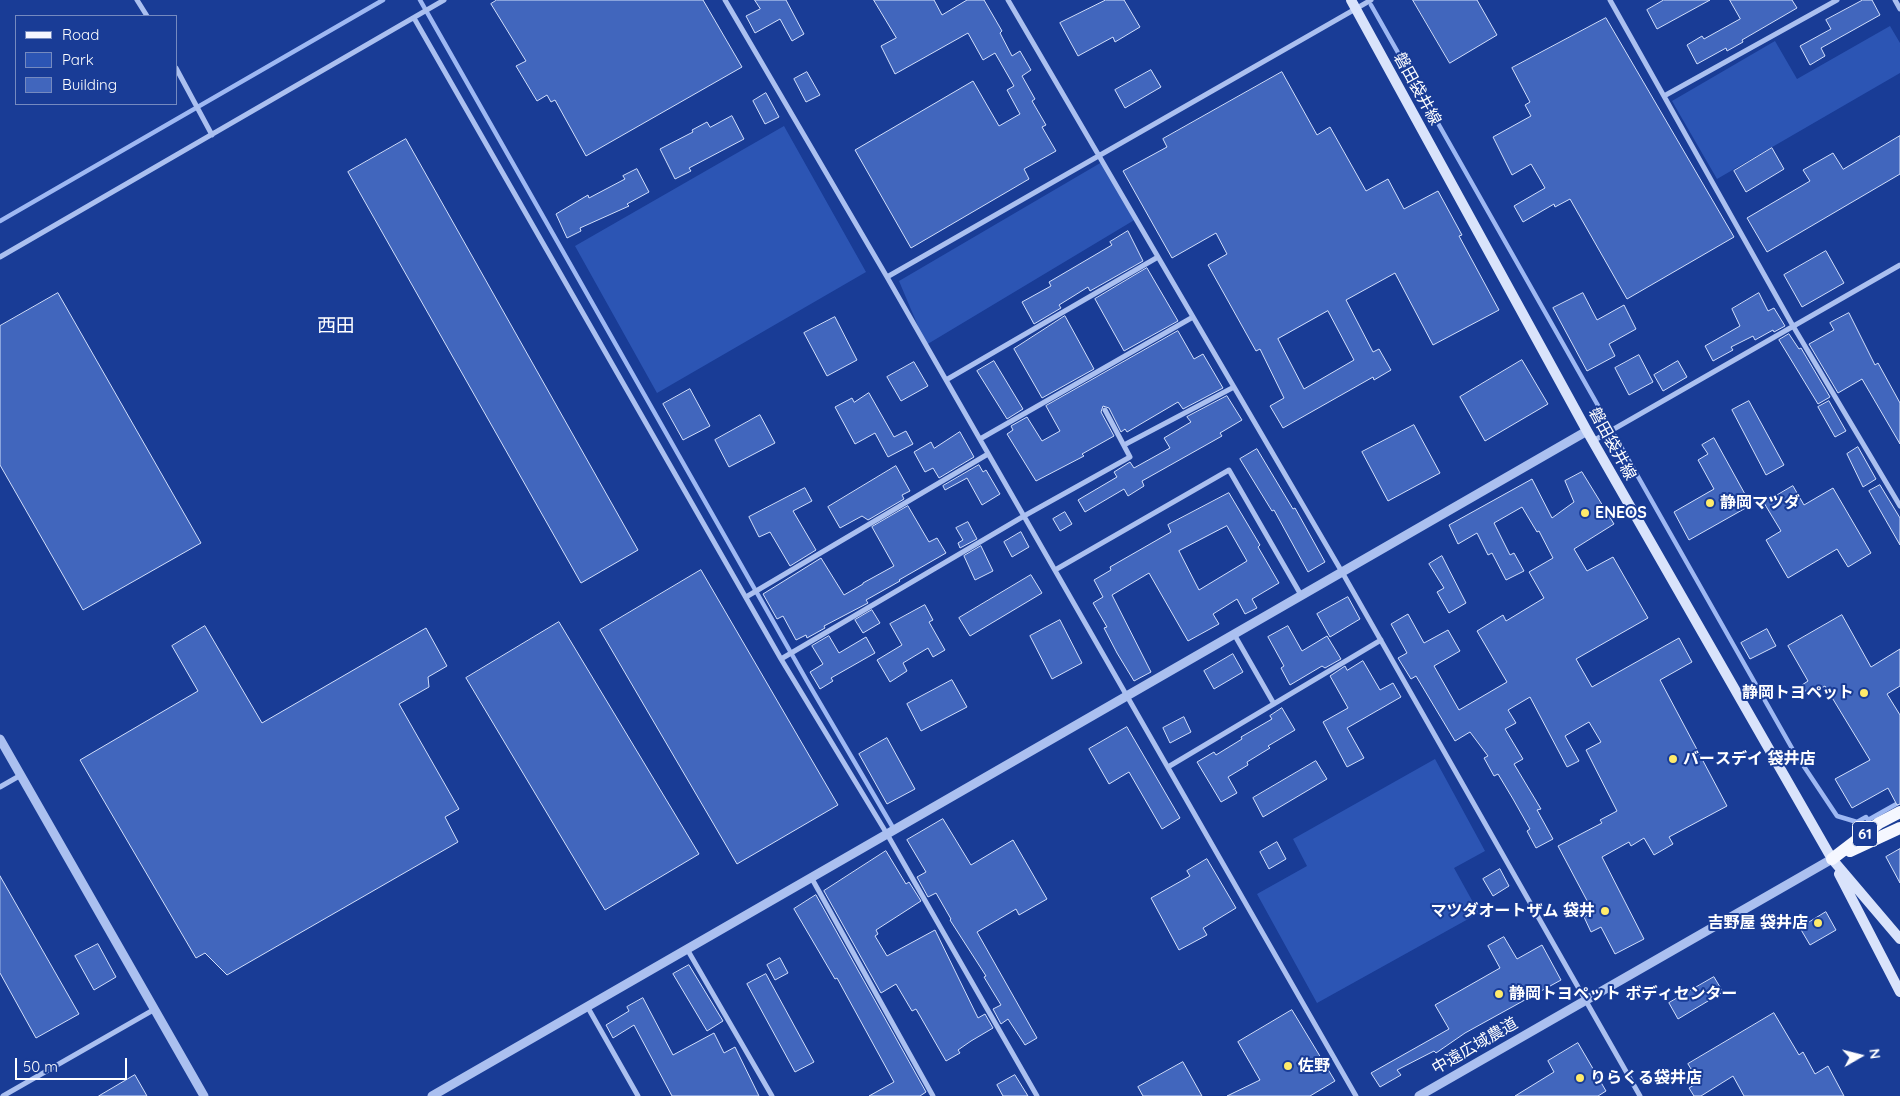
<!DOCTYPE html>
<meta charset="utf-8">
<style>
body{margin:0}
#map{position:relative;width:1900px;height:1096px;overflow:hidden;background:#193c96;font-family:Quicksand,sans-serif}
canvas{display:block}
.legend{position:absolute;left:15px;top:15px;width:162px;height:90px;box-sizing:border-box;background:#193c96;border:1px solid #758ac0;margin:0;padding:6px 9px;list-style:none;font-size:15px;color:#fff}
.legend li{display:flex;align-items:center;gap:10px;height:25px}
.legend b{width:25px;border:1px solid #758ac0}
.north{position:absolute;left:1835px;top:1031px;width:50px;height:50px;-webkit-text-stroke:4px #193c96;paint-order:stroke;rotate:82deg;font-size:14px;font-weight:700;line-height:20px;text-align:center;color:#fff}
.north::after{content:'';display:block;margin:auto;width:18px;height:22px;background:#fff;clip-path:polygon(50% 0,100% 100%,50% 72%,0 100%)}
.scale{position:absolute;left:15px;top:1058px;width:112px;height:22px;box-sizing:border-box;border:2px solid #fff;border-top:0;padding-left:6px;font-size:15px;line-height:18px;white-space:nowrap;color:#fff;-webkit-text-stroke:4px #193c96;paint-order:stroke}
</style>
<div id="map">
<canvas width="1900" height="1096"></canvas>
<ul class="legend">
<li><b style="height:6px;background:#f5f7ff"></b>Road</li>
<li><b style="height:14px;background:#2c55b4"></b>Park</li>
<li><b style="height:14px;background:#4166bd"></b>Building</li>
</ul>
<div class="north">N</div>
<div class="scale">50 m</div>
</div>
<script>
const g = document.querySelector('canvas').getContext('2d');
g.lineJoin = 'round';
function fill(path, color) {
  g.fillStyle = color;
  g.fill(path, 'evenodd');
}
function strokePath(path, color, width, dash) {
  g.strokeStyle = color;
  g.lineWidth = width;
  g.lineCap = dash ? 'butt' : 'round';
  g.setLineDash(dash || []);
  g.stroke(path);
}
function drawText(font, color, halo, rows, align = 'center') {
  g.font = font + ' Quicksand,"Noto Sans JP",sans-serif';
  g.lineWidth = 4;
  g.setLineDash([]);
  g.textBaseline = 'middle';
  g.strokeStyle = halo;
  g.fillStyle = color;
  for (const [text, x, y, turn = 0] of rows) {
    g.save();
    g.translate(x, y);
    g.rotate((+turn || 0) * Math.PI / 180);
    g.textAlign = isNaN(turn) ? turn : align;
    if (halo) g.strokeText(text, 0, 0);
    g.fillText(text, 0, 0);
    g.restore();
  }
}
fill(new Path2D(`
 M1890,26L1900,43V73L1717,179L1672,101L1775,41L1797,79Z
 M784,126L866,272L657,393L575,246Z
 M1102,162L1136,219L926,345L899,281Z
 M1435,759L1485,851L1454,868L1479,913L1317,1003L1257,894L1307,866L1293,839Z`), '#2c55b4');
strokePath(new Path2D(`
 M420,0L807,681L892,826
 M1371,5L1609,425
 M0,221L383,0
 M1615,436L1793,750L1837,816L1857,822L1866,817L1868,820L1900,802`), '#9eb8f3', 4.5);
const building = new Path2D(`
 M497,0H703L742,67L586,156L555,100L551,102L547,95L537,101L516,66L526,61L491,4Z
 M755,0H786L804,34L792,41L780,19L755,33L746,16L760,9Z
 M874,0H934L942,15L967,0H984L1002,31L1000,33L1012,56L1020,51L1031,70L1022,76L1035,99L1032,101L1046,125L1042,127L1056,151L1024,169L1029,179L911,248L855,150L973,81L999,126L1020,114L1007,90L1014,86L995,53L983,60L968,33L895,74L881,46L896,38Z
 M1106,0H1124L1140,27L1115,42L1113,37L1078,56L1060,23Z
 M1413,0H1477L1497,35L1450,63Z
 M1664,0H1710L1657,29L1647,10Z
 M1730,0H1792L1797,8L1742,40L1743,42L1727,51L1726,48L1697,64L1687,45L1702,36L1704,39L1740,19Z
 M1863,0H1872L1880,15L1821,48L1825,56L1810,65L1800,46L1831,29L1826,20Z
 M1606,18L1734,237L1627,299L1570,199L1555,207L1554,204L1523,222L1514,206L1545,188L1531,164L1512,175L1493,137L1531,116L1525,105L1530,102L1512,68Z
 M1151,70L1161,87L1125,108L1115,90Z
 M807,72L820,95L806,102L794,79Z
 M1282,72L1317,135L1330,127L1366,191L1388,179L1404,209L1438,191L1462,235L1459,236L1499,310L1433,345L1395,273L1346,300L1373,352L1379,349L1391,370L1374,380L1373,377L1283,428L1270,406L1284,398L1260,349L1256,351L1208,265L1227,254L1216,233L1172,258L1123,171L1167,147L1163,139ZM1328,311L1354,360L1304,389L1278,339Z
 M766,93L779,117L765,124L753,101Z
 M732,116L744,139L689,168L691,171L675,179L660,149L693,132L692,130L707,122L710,127Z
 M1900,136V174L1767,252L1747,218L1810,181L1803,170L1833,153L1843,169Z
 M406,139L638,550L581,583L348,172Z
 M1772,148L1784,169L1746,192L1734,171Z
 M637,169L649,192L627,204L629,206L580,228L581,231L567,238L556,214L588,195L589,198L625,179L623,176Z
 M1128,231L1143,261L1090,291L1088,287L1059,305L1061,308L1034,324L1022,302L1051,286L1049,282L1112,245L1110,242Z
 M1826,251L1844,283L1802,307L1784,275Z
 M1147,268L1178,321L1124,351L1095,299Z
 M58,293L201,543L83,610L0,465V326Z
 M1583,293L1597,320L1624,305L1636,329L1609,344L1615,356L1587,371L1553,308Z
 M1759,293L1768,311L1774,308L1785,326L1774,332L1773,330L1755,340L1753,336L1731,347L1733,350L1713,361L1705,346L1740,326L1732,309Z
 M1849,313L1875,365L1878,363L1900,403V444L1862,379L1838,393L1809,344L1834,330L1830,323Z
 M1065,316L1094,369L1042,398L1014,349Z
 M835,317L857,360L827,376L804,333Z
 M1178,331L1194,359L1203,354L1223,388L1183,409L1178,402L1127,432L1125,429L1121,432L1109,408L1103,406L1101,412L1114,436L1082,454L1084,456L1036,481L1007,434L1013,430L1011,426L1027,417L1042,441L1060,431L1046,406Z
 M1789,334L1799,349L1801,348L1830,397L1818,404L1779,340Z
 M1639,355L1653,382L1629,395L1615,368Z
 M1522,360L1548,404L1485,441L1460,397Z
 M994,361L1023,409L1007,419L977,371Z
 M1678,361L1687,377L1663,391L1654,375Z
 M914,362L928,386L901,401L887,377Z
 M690,389L710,426L683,440L663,404Z
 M869,393L894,437L906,431L913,444L888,457L875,433L855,444L835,407L852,398L854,402Z
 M1227,396L1242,420L1220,433L1222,436L1142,481L1144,486L1128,496L1124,489L1085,512L1078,500L1117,477L1114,472L1130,462L1134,468L1170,448L1164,438L1191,422L1187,417Z
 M1749,401L1784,465L1766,475L1732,410Z
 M1829,401L1846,431L1835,437L1818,407Z
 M760,415L775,443L729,467L715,440Z
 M1414,425L1440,473L1388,501L1362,452Z
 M960,432L974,457L939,478L933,468L925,472L914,452L931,442L934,448Z
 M1714,438L1751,505L1689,540L1674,512L1714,489L1698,460L1708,454L1702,445Z
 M1858,447L1876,479L1863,487L1847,454Z
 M1257,449L1293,509L1295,508L1325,562L1308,572L1274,510L1272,511L1240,459Z
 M979,465L983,472L986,470L1000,494L982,505L967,478L945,490L943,486Z
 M896,466L910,491L902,495L904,499L868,520L862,516L840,528L828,507Z
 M1582,472L1614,524L1574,549L1587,571L1613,557L1648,618L1576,659L1592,687L1679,638L1692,662L1660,680L1727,806L1669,837L1673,844L1654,855L1644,838L1631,846L1629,842L1602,857L1644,939L1615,954L1601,927L1591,932L1584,917L1593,912L1558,846L1602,823L1600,820L1617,811L1586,750L1601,742L1589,722L1565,736L1579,761L1567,767L1530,697L1508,710L1516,723L1505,729L1523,759L1514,764L1541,809L1537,810L1553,839L1536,848L1527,831L1530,829L1513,799L1498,774L1494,776L1484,758L1488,756L1470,732L1455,741L1416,676L1411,679L1398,658L1407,653L1391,624L1408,614L1424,643L1448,630L1460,651L1434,666L1459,710L1507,682L1477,631L1503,615L1506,621L1544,598L1529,572L1553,558L1539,531L1537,532L1522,507L1494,523L1510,555L1514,553L1524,571L1506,580L1492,553L1488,555L1477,533L1458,544L1449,525L1532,479L1552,518L1574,502L1565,481Z
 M1880,485L1900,518V545L1869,491Z
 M1793,486L1804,505L1833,488L1871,553L1848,567L1837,549L1788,578L1766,540L1781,531L1764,503Z
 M805,488L812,501L793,511L816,550L790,566L770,532L759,537L749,517Z
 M1229,493L1260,545L1258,547L1279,583L1252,599L1257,608L1245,614L1237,599L1213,614L1219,624L1188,641L1149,573L1112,595L1151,672L1134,681L1117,653L1104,628L1107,627L1093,603L1103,597L1094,580L1111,570L1110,567L1171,532L1168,525ZM1227,526L1247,561L1199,590L1179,551Z
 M908,506L929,542L937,538L946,553L899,580L900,581L866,600L868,603L824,626L825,628L807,638L806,635L796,640L783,616L777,619L763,594L821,558L844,595L863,584V583L894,566L872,527Z
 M1065,512L1072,524L1060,531L1053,519Z
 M968,522L977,539L960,548L958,543L963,540L956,528Z
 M1021,532L1029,547L1012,557L1004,542Z
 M981,546L993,571L975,580L964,556Z
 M1442,556L1466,603L1449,613L1437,592L1444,588L1429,564Z
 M701,570L838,805L737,864L600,630Z
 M1031,575L1042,593L970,636L959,618Z
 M1348,597L1360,619L1330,637L1317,614Z
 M925,605L933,620L929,622L945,650L933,657L928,648L903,663L907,671L890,682L877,660L902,645L890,624Z
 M872,610L880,623L863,633L855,620Z
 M1842,615L1871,667L1900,649V686L1887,694L1900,715V804L1897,805L1888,788L1852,808L1835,779L1870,760L1825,686L1808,695L1802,685L1808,681L1788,646Z
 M1060,620L1082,663L1052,679L1030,636Z
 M559,622L699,854L605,910L466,678Z
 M205,626L262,723L426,628L447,666L428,677L429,687L399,704L459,809L445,817L458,842L227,975L205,953L196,958L80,760L198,691L172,646Z
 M1288,626L1302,651L1327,636L1341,659L1325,668L1322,666L1290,685L1281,668L1284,666L1268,637Z
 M1767,629L1776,646L1750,659L1741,643Z
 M829,636L839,653L866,637L875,653L831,678L833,681L820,689L810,672L823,664L812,646Z
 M1233,654L1243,672L1214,689L1204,671Z
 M1363,661L1380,690L1393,683L1401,697L1347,728L1364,758L1347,767L1323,722L1348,708L1330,676L1345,666L1347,670Z
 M952,680L967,707L921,731L907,704Z
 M1282,708L1295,730L1268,746L1270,748L1247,762L1248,765L1228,777L1237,793L1221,802L1197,762L1214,752L1216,755L1242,739L1241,737L1272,719L1270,716Z
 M1184,717L1191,732L1170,743L1163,728Z
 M1127,727L1180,818L1162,829L1129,772L1109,784L1089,749Z
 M887,738L915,789L887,804L859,754Z
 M1316,761L1327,779L1263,817L1253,798Z
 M943,819L971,865L1013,840L1047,899L1019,915L1016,909L977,932L1037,1038L1025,1045L1008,1019L1001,1024L993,1009L1001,1005L984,977L986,976L950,920L951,919L936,893L928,897L917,877L926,872L907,840Z
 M1277,842L1286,859L1269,869L1260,852Z
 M1900,849V883L1886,857Z
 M886,851L906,884L909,882L921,901L876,930L878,934L875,936L887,956L935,930L978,1018L985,1014L993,1028L971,1041L958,1050L960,1053L946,1061L916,1009L912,1011L896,984L881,993L824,891Z
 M1207,859L1236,908L1203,928L1207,935L1179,950L1151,898L1190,876L1187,871Z
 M1500,869L1509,886L1493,896L1483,879Z
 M0,876L79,1014L36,1038L0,973Z
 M816,895L926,1092L920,1096H869L894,1082L837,978L835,979L794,909Z
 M1826,912L1836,930L1810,945L1800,928Z
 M1504,937L1517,959L1542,945L1561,980L1465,1033L1436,1053L1434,1051L1397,1070L1401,1075L1380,1087L1371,1073L1449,1029L1435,1005L1500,968L1488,946Z
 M98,944L116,977L94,990L75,956Z
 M780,958L788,973L775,980L767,965Z
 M689,965L723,1021L707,1031L673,974Z
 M766,974L814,1062L795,1072L747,984Z
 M1714,977L1723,992L1678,1019L1669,1003Z
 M643,998L673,1055L714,1033L724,1053L735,1047L759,1096H672L634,1025L613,1038L606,1025L629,1011L627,1007Z
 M1292,1010L1335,1081L1310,1096H1227L1260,1080L1238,1042Z
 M1774,1013L1799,1055L1803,1052L1815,1074L1828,1066L1844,1096H1744L1733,1076L1701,1096H1694L1689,1088L1699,1082L1688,1064Z
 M1578,1043L1606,1091L1598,1096H1515L1554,1072L1548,1061Z
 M1183,1062L1202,1096H1143L1138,1087Z
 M135,1075L147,1096H99Z
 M1015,1075L1028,1096H1003L997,1085Z`);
fill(building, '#4166bd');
strokePath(building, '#d2dffb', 1);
strokePath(new Path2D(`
 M137,0L147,16
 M725,0L887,277L1356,1096
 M1008,0L1342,572L1640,1096
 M1610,0L1793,326L1900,506
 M1895,0L1900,9
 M414,18L781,659L887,834L1037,1096
 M176,68L212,135
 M1664,96L1837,0
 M0,257L444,0
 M887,277L1371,0
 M946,380L1158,257
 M980,439L1193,317
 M1593,441L1900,265
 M1124,445L1234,387
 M1055,570L1229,470L1301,595
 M746,597L988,454
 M1234,634L1274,704
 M781,659L1024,516L1130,457L1105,410
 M1168,767L1381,640
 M0,787L21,775
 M811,877L933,1096
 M687,949L772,1096
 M587,1006L638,1096
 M3,1096L155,1009`), '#abc0f0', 5);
strokePath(new Path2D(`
 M0,739L204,1096
 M432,1096L1587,431
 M1419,1096L1832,859`), '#abc0f0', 9);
strokePath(new Path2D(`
 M1351,0L1587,431L1832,859L1900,939
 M1839,874L1900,992`), '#d9e3fb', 10);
strokePath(new Path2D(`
 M1850,851L1900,828
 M1832,859L1879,823L1900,812`), '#f5f7ff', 12);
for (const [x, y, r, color] of [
 [1710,503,5,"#ffeb6b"],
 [1585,513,5,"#ffeb6b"],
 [1864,693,5,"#ffeb6b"],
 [1673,759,5,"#ffeb6b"],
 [1605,911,5,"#ffeb6b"],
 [1818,923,5,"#ffeb6b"],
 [1499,994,5,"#ffeb6b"],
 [1288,1066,5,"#ffeb6b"],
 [1580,1078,5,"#ffeb6b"]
]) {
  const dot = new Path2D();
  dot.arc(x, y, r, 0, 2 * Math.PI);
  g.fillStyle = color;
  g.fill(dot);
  strokePath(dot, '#193c96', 2);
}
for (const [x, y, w] of [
 [1865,834,25]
]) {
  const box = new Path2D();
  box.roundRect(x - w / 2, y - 12.5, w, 25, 4);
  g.fillStyle = '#193c96';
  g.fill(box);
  strokePath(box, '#fff', 1);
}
drawText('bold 15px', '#fff', null, [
 ["61",1865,834]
]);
drawText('16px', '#fff', '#193c96', [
 ["磐田袋井線",1417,89,61],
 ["磐田袋井線",1612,444,61],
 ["中遠広域農道",1475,1046,-30]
]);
drawText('bold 16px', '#fff', '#193c96', [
 ["静岡マツダ",1720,503],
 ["ENEOS",1595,513],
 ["静岡トヨペット",1854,693,"right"],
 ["バースデイ 袋井店",1683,759],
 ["マツダオートザム 袋井",1595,911,"right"],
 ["吉野屋 袋井店",1808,923,"right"],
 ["静岡トヨペット ボディセンター",1509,994],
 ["佐野",1298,1066],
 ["りらくる袋井店",1590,1078]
], 'left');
drawText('19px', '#fff', '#193c96', [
 ["西田",336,326]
]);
</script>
